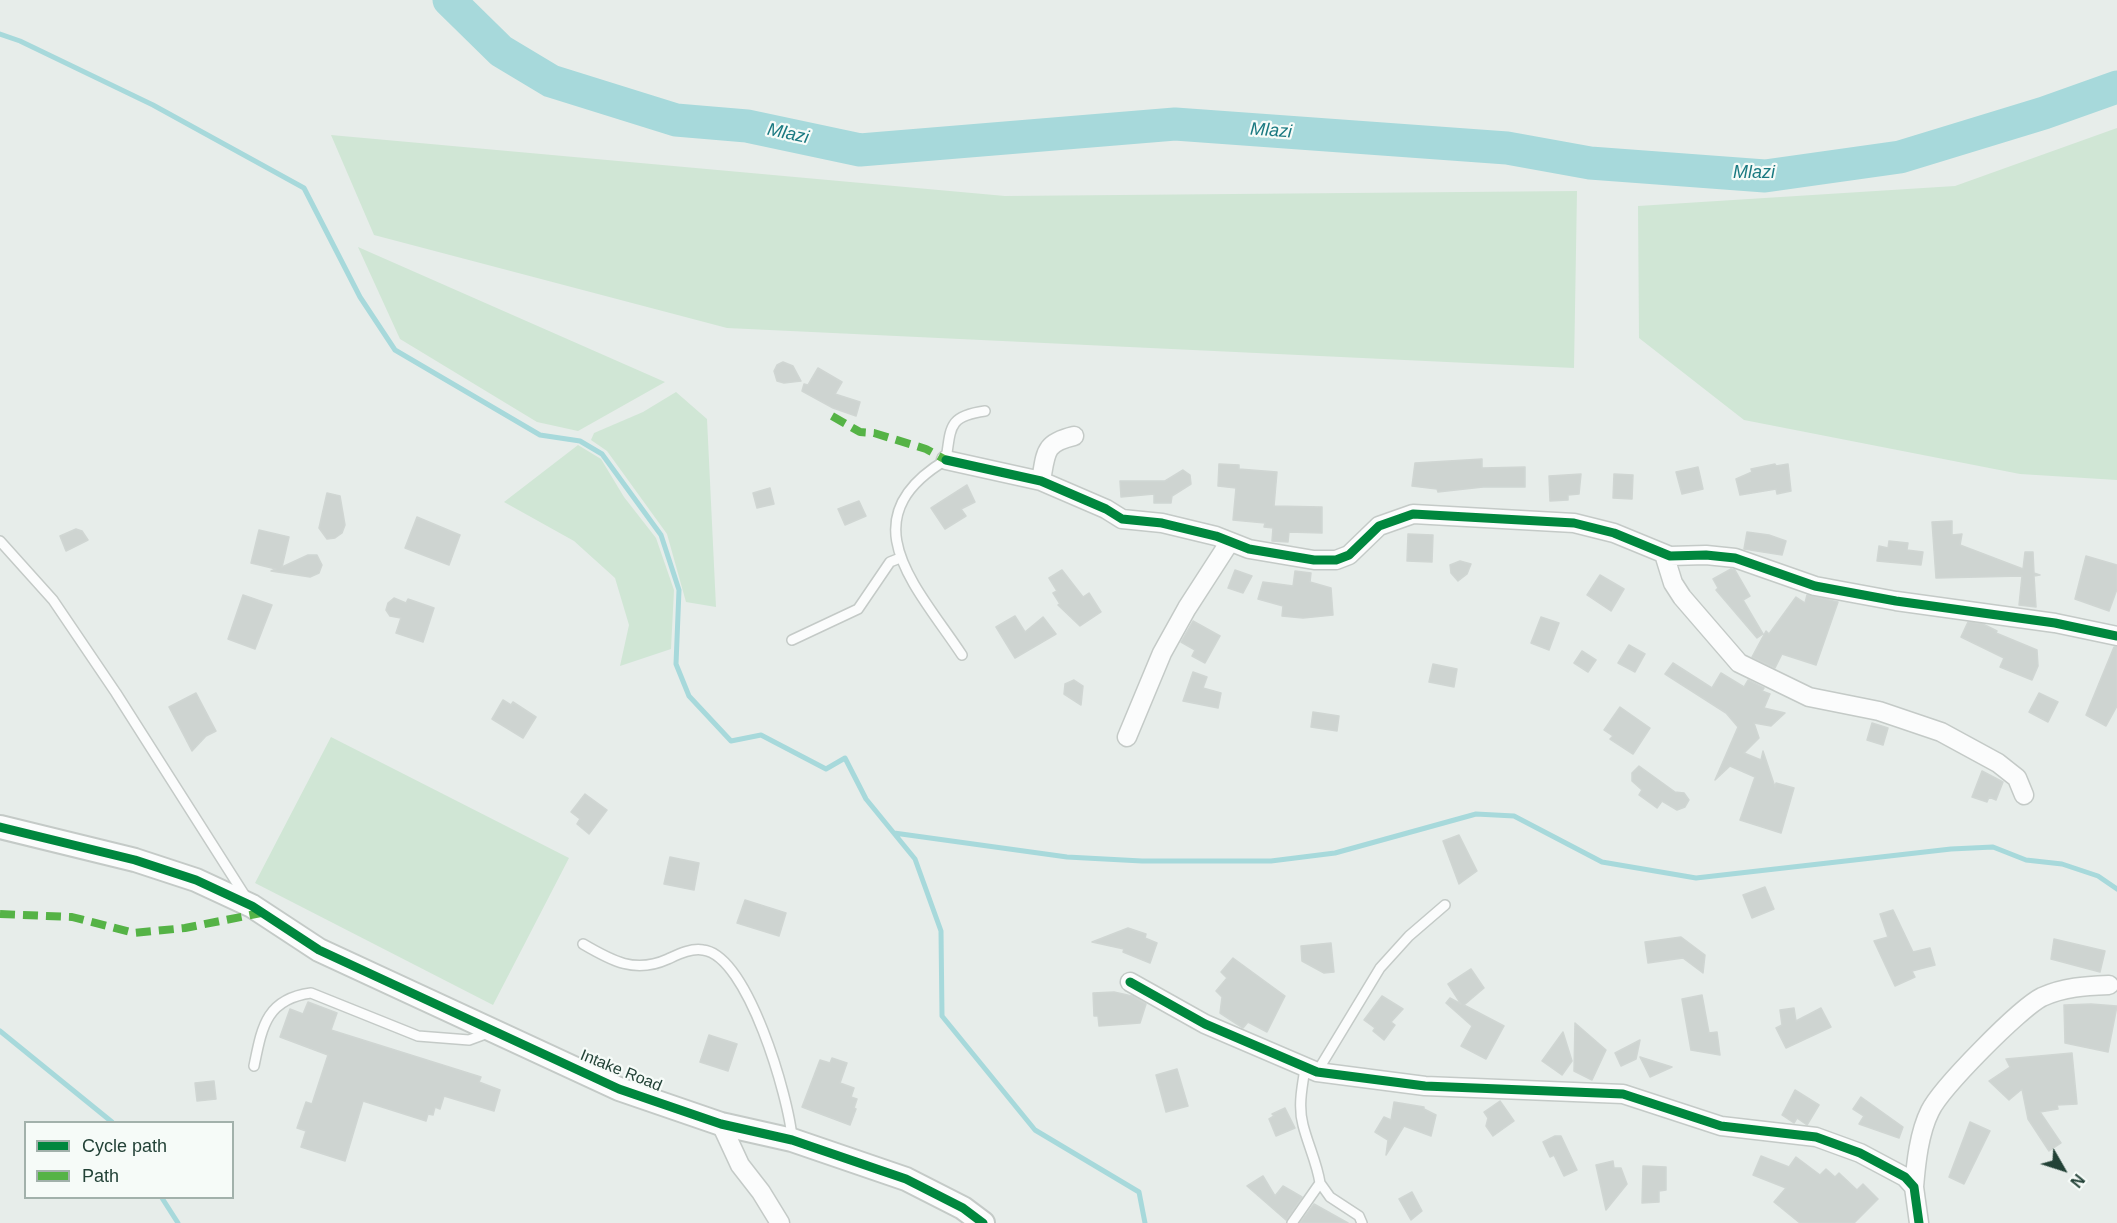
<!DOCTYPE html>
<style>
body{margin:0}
#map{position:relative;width:2117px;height:1223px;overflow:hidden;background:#e7edea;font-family:Helvetica,sans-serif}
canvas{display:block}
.legend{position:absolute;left:24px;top:1121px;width:210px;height:78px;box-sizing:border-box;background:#f6fbf8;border:2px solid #a2b1ab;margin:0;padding:8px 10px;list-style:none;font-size:18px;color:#234237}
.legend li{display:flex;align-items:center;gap:12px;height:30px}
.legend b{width:30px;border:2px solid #a2b1ab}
.north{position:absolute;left:2033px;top:1139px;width:60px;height:60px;-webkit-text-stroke:4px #f6fbf8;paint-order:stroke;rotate:129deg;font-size:16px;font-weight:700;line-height:24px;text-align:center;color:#234237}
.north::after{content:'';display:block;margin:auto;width:21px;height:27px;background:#234237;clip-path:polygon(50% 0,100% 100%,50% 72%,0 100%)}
</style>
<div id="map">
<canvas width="2117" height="1223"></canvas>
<ul class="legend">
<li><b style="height:8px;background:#00873e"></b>Cycle path</li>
<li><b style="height:8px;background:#55b346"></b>Path</li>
</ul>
<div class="north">N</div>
</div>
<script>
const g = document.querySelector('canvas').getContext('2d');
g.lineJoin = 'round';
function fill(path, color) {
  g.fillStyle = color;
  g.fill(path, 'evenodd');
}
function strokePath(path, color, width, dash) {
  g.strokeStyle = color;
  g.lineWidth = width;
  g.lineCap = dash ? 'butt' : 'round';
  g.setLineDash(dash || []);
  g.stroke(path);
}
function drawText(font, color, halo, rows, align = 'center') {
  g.font = font + ' Helvetica,sans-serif';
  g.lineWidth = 4.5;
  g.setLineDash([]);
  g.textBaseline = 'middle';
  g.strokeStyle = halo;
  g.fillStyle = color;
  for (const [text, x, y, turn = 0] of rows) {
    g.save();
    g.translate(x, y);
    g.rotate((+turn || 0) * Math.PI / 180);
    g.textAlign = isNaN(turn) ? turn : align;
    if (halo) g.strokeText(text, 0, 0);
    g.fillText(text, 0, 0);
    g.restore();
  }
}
fill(new Path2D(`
 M2117,128V480L2020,474L1744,420L1639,338L1638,206L1955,186Z
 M331,135L1005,196L1577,191L1574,368L727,328L374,235Z
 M358,247L665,382L578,431L537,422L400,339Z
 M676,392L707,419L716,607L686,602L667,534L607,451L591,440L594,433L643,412Z
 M578,445L601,459L624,497L656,538L674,590L671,649L620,666L629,625L615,578L574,541L504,502Z
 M331,737L569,858L493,1005L255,883Z`), '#d0e6d5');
strokePath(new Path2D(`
 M0,34L20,41L153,105L304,188L360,297L395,350L540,435L580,441L602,454L661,535L679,590L676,664L689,696L731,741L761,735L826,769L845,758L866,799L915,859L941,931L942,1016L1035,1130L1139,1192L1145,1223
 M894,833L1067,857L1142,861H1271L1335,853L1476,814L1514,816L1602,862L1696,878L1951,849L1993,847L2026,860L2062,864L2098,876L2117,889
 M0,1031L112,1122
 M162,1198L178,1223`), '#a7d9db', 5);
strokePath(new Path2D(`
 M449,0L501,51L551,81L676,120L747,126L860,150L1175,124L1507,148L1590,163L1765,176L1900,157L2044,113L2117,87`), '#a7d9db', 33);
const building = new Path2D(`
 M783,362L793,366L801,381L784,383L777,381L774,371L777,365Z
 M818,368L842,382L835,394L860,402L856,416L833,408L802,391L804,384L808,385Z
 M1482,459V468L1525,467V487H1483L1438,492L1437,489L1412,486L1415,463Z
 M1219,464L1239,465V469L1277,472L1274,506L1322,507V533L1289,532L1288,542L1272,541L1273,528L1264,527L1265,523L1233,520L1236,488L1218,486Z
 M1775,464L1776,466L1788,464L1791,491L1777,494L1776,489L1740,495L1736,479L1752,472L1751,469Z
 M1698,467L1703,489L1682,494L1676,472Z
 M1183,470L1190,475L1191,484L1172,496L1171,503H1154V494L1121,497L1120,481H1165Z
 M1581,474L1579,494L1568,495V500L1550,501L1549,476Z
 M1614,474L1633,475L1632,499L1613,498Z
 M967,485L975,502L961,509L966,516L945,529L931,508Z
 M770,488L774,504L757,508L753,493Z
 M327,493L340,496L345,525L342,533L335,538L327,539L319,528Z
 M859,501L866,516L845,525L838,509Z
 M417,517L460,535L449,565L405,548Z
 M1952,521V535L1962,534L1960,545L2023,569L2025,552H2033L2034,573L2040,575L2034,576L2036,607L2019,605L2022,576L1936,578L1932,522Z
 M76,529L82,531L88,540L66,551L60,536Z
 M259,530L289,537L282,567L308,555H317L322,565L319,573L310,577L271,571L276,569L251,563Z
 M1747,532L1769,535L1786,541L1782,555L1744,549Z
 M1408,534L1433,535L1432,562L1407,561Z
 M1889,541L1908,543L1907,550L1923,552L1921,565L1877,561L1879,546L1888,548Z
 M2086,556L2117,565V589L2109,611L2075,599Z
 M1460,561L1471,564L1467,574L1458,581L1451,573L1450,565Z
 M1731,569L1735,570L1750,596L1743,600L1763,634L1757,638L1716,590L1718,588L1713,579Z
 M1062,570L1083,597L1089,593L1101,612L1080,626L1058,605L1060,604L1053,593L1057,591L1049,578Z
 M1235,570L1252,576L1243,593L1228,588Z
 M1295,571L1311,573L1310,582L1331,588L1333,615L1303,618L1282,616L1283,606L1258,599L1263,582L1293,586Z
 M1600,575L1624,589L1611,611L1587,595Z
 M243,595L272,605L255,649L228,639Z
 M1807,595L1838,602L1816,665L1782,654L1775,668L1752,657L1766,631L1769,634L1796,597L1805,603Z
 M394,598L406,603L408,599L434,608L423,642L396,633L401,618L390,616L386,610L388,603Z
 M1015,616L1025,632L1043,617L1056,634L1015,658L996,627Z
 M1541,617L1559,623L1549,650L1531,643Z
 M1193,621L1220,636L1205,663L1192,656L1195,650L1181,642Z
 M1968,622L1983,624L1997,631L1996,633L2037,650L2038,666L2032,680L2000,667L2004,658L1961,637Z
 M1629,645L1645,654L1635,672L1618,663Z
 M2114,647H2117V706L2106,726L2086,715Z
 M1582,651L1596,660L1588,672L1574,663Z
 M1673,663L1712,688L1721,673L1744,687L1748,680L1764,688L1762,691L1770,694L1764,708L1785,713L1771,726L1754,723L1759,738L1744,753L1761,760L1763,751L1775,787L1776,783L1794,788L1781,833L1740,820L1755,777L1730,766L1715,780L1738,727L1726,713L1665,674Z
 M1433,664L1457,669L1454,687L1429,682Z
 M1193,672L1207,677L1203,688L1221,693L1218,708L1183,701Z
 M1074,680L1083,686L1081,705L1064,694L1065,684Z
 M196,693L216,731L206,736L192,751L169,707Z
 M2039,693L2058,702L2048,722L2029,712Z
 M503,700L511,705L513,702L536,717L523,738L492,719Z
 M1620,707L1650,728L1633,754L1610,739L1613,736L1604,730Z
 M1313,712L1339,716L1337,731L1311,727Z
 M1872,723L1888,728L1883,745L1867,740Z
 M1639,766L1675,792L1684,793L1689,800L1685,807L1677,810L1662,801L1657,808L1639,795L1642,790L1632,781V773Z
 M1982,771L2003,782L1996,800L1989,797L1987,802L1972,797Z
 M585,794L607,810L589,834L577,824L580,819L571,812Z
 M1459,835L1477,871L1459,884L1443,841Z
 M670,857L699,863L694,890L664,884Z
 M1765,887L1774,909L1752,918L1743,895Z
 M745,900L786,913L779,936L737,923Z
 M1893,910L1913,952L1930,948L1935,965L1912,971L1915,977L1895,986L1874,941L1888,937L1880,914Z
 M1128,928L1146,934L1145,938L1157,943L1150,963L1123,952L1124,949L1092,942Z
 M1681,937L1705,955L1703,973L1683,958L1648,963L1645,942Z
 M2054,939L2105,951L2100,972L2051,959Z
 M1331,943L1334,972L1324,973L1302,961L1301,946Z
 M1233,958L1285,996L1267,1032L1248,1022L1243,1028L1220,1013L1222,997L1216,991L1227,978L1221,972Z
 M1471,969L1484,988L1464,1005L1504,1026L1486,1059L1461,1046L1472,1026L1446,1003L1450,998L1461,1004L1448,984Z
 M1114,992L1132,996L1146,1004L1140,1023L1099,1026L1098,1016H1094L1093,993Z
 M1702,995L1709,1033L1717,1032L1720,1055L1691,1050L1682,999Z
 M1382,996L1403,1009L1391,1022L1395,1025L1384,1040L1373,1031L1375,1028L1364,1020Z
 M308,1002L337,1013L331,1030L481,1077L479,1082L500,1090L494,1111L444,1096L440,1109L435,1107L433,1115L428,1114L426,1121L363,1101L345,1161L301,1147L306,1131L297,1128L306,1102L312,1104L328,1055L280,1037L290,1009L303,1014Z
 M2091,1004L2117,1006L2108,1052L2065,1043L2064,1005Z
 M1794,1008L1796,1021L1821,1008L1831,1027L1786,1048L1776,1028L1782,1025L1780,1010Z
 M1575,1023L1606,1050L1592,1080L1574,1071Z
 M1563,1032L1572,1061L1562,1075L1542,1061Z
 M709,1035L737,1044L728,1071L700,1062Z
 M1640,1040L1636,1059L1621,1066L1615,1053Z
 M2072,1053L2077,1104L2057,1105L2058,1109L2040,1112L2061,1143L2049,1151L2028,1119L2022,1089L2009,1100L1989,1081L2010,1067L2006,1059Z
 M1640,1057L1672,1067L1650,1077Z
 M832,1058L847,1063L840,1083L854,1088L851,1097L857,1099L854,1108L856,1109L850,1125L802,1107L820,1060L830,1063Z
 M1177,1069L1188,1106L1166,1112L1156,1075Z
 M214,1081L216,1099L197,1101L195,1083Z
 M1795,1090L1819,1105L1807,1125L1797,1118L1794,1123L1782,1115Z
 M1861,1097L1903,1127L1899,1138L1859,1124L1864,1116L1853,1109Z
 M1500,1101L1514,1121L1493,1136L1486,1126L1488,1118L1484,1112Z
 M1394,1102L1424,1107V1109L1436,1115L1431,1136L1404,1126L1386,1155L1388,1140L1375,1132L1384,1117L1391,1120Z
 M1285,1108L1295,1128L1276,1136L1269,1119L1274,1116L1272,1114Z
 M1970,1122L1990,1131L1964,1184L1949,1177Z
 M1555,1136H1561L1577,1170L1564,1176L1554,1155L1550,1157L1543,1142Z
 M1761,1156L1789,1167L1796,1157L1820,1175L1826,1169L1835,1177L1839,1173L1857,1190L1863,1184L1878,1199L1854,1223H1800L1774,1202L1786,1188L1753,1175Z
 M1613,1161L1614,1168H1621L1627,1184L1606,1210L1596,1165Z
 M1643,1166L1666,1167V1190L1659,1191V1202L1642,1203Z
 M1263,1176L1275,1196L1283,1186L1302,1197L1286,1220L1247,1186Z
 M1412,1192L1422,1211L1411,1220L1399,1199Z
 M1314,1204L1348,1223H1300Z`);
fill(building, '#ced4d1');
strokePath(building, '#d0d6d3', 1.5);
const service = new Path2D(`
 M0,541L53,600L116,693L247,899
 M792,640L858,609L890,562L900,558
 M962,655C917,587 847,519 946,460C951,427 948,416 985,411
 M583,944C612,961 635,974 668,959C679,954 691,948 703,950C748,955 789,1099 792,1138
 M254,1066C262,1027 266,999 311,993L418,1036L469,1040L488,1033
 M1317,1072L1380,968L1409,936L1445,905
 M1320,1183L1330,1197L1359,1216L1362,1223
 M1292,1223L1320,1183C1317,1163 1308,1145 1303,1125C1298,1107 1302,1087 1305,1069`);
const minor = new Path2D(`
 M946,460L1041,481L1106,509L1122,519L1162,523L1216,536L1249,549L1314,560H1336L1349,555L1379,526L1413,514L1574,523L1614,533L1670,556L1706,555L1735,558L1815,586L1896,601L2055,623L2117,636
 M1041,481C1046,452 1044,443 1074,436
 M1664,554L1673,583L1682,597L1739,663L1809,697L1879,711L1941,732L1998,763L2017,778L2024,795
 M1127,737L1162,653L1187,608L1229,543
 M1130,982L1205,1024L1317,1072L1425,1086L1623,1094L1721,1126L1816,1137L1860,1153L1905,1177L1914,1187L1919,1223
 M721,1124L740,1165L761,1192L780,1223
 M1914,1187C1916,1163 1919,1133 1930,1111C1941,1088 2020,1008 2042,997C2064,987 2085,986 2109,985`);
const tertiary = new Path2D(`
 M0,827L135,860L196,880L252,906L319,950L619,1089L721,1124L792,1140L906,1179L963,1208L983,1223`);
strokePath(service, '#c4cac7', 12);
strokePath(minor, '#c4cac7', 21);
strokePath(tertiary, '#c4cac7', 26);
strokePath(service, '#fbfcfc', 9);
strokePath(minor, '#fbfcfc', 18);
strokePath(tertiary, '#fbfcfc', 22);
strokePath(new Path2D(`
 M832,416L860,432L874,433L926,449L946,460
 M0,914L72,917L134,933L185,928L261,913`), '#55b346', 8, [15, 8]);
strokePath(new Path2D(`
 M946,460L1041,481L1106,509L1122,519L1162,523L1216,536L1249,549L1314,560H1336L1349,555L1379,526L1413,514L1574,523L1614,533L1670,556L1706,555L1735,558L1815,586L1896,601L2055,623L2117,636
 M0,827L135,860L196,880L252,906L319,950L619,1089L721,1124L792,1140L906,1179L963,1208L983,1223
 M1130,982L1205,1024L1317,1072L1425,1086L1623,1094L1721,1126L1816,1137L1860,1153L1905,1177L1914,1187L1919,1223`), '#00873e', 9);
drawText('16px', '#234237', '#f6fbf8', [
 ["Intake Road",621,1071,22]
]);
drawText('italic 18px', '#1a7981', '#f6fbf8', [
 ["Mlazi",1271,131,4],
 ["Mlazi",788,134,12],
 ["Mlazi",1754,173]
]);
</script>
